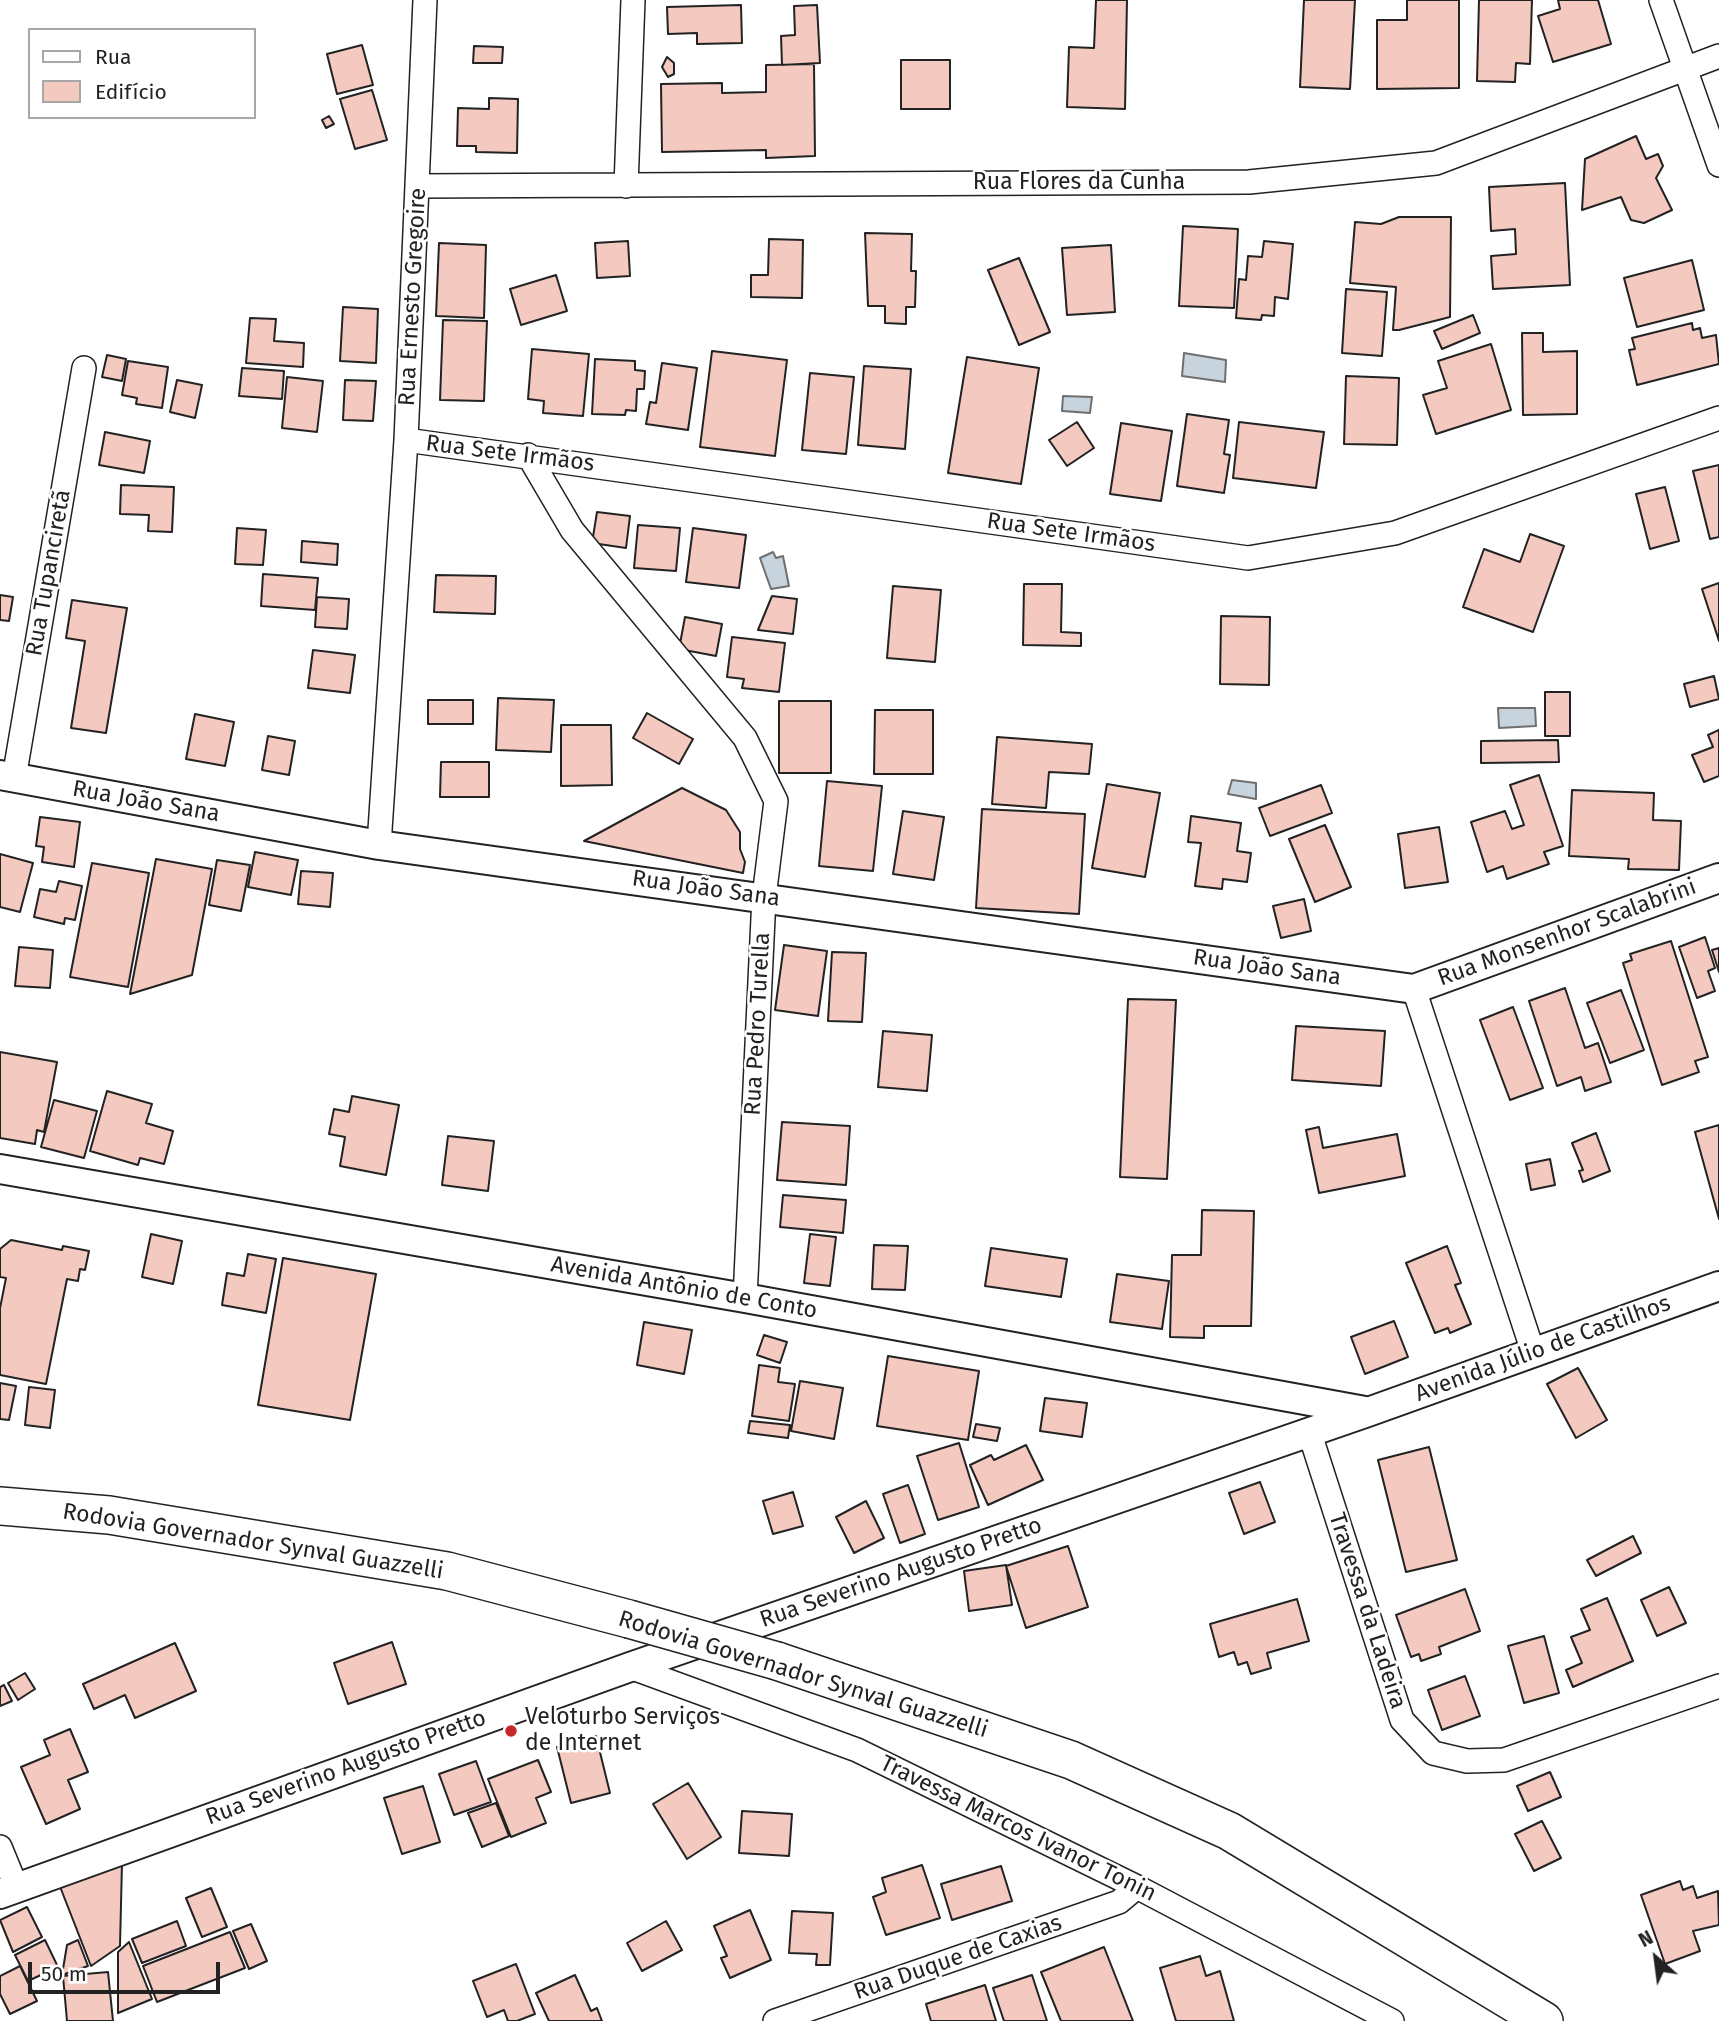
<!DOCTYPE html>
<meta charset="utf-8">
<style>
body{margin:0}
#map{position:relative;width:1719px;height:2021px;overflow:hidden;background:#fff;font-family:"Fira Sans",sans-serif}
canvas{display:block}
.legend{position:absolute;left:28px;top:28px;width:228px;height:91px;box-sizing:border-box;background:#fff;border:2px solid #a7a7a7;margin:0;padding:9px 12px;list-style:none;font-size:21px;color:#222}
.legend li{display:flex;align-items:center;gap:14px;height:35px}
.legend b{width:35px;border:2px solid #a7a7a7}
.north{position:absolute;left:1621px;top:1923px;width:70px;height:70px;-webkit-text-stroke:5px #fff;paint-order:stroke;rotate:332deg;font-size:19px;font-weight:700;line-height:28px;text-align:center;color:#222}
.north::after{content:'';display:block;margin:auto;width:24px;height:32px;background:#222;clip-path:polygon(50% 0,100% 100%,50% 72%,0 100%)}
.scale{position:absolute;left:28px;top:1962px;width:192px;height:32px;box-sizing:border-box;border:4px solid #222;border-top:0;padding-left:9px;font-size:21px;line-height:24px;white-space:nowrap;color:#222;-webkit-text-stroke:5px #fff;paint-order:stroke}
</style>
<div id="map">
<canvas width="1719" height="2021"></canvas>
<ul class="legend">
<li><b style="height:9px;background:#fff"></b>Rua</li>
<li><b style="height:19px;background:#f3c9c0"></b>Edifício</li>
</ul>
<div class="north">N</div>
<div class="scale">50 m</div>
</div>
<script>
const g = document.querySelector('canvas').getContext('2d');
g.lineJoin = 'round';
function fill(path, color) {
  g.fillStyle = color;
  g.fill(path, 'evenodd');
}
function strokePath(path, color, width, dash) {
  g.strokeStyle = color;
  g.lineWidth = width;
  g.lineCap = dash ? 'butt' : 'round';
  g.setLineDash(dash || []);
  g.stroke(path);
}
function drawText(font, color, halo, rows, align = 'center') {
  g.font = font + ' "Fira Sans",sans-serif';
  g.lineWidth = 5;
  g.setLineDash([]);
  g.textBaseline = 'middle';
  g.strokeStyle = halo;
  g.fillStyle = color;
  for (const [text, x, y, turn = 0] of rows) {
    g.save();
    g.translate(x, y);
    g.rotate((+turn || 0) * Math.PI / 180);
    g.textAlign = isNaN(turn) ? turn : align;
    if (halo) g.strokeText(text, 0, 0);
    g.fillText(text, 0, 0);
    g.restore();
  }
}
const water = new Path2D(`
 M1184,353L1226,360L1225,382L1182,376Z
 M1063,396L1092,397L1090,413L1062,411Z
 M773,552L776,558L783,556L789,586L771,589L760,558Z
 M1498,708H1535L1536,726L1499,728Z
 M1232,780L1256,783V799L1228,794Z`);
fill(water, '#c7d3dd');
strokePath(water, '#6f6f6f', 2);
const building = new Path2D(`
 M1096,0H1127L1125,109L1067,107L1069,47L1094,48Z
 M1304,0H1355L1350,89L1300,87Z
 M1407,0H1459V88L1377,89V20H1407Z
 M1479,0H1532L1530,64L1516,63L1515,82L1477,81Z
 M1558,0H1598L1611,44L1553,62L1538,16L1560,9Z
 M741,5L742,43L697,44V33L668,34L667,7Z
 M817,5L820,63L782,65L781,36L795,35L794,6Z
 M362,45L373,85L337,94L327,54Z
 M474,46L503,47L502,63H473Z
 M667,57L674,63V74L668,77L662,67Z
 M901,60H950V109H901Z
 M814,64L815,156L766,158V150L662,152L661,84L722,83V93L766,92V65Z
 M372,90L387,140L355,149L340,99Z
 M489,98L518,99L517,153L476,152V146H457L458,108L489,109Z
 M329,116L334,124L326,128L322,120Z
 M1636,136L1646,159L1658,154L1663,166L1656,178L1672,210L1644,223L1631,220L1621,197L1582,210L1585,159Z
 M1565,183L1570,285L1493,289L1491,256L1516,254L1515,229L1491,231L1489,187Z
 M1399,217H1451L1450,317L1399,330H1393L1396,287L1350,283L1355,222L1381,224Z
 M1183,226L1238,229L1234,308L1179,306Z
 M865,233L912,234L911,271H916L915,307H906V324L885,323V306H868Z
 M769,239L803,240L802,298L751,297V275H768Z
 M628,241L630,276L597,278L595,243Z
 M1264,241L1293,244L1288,299L1275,297L1274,316L1262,315L1261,320L1236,318L1239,279L1246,280L1248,256L1262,257Z
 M439,243L486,245L484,318L436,316Z
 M1111,245L1115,312L1067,315L1062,248Z
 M1019,258L1050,332L1019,345L988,270Z
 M1692,260L1704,310L1637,327L1624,278Z
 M556,275L567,311L521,325L510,289Z
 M1346,289L1387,292L1382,356L1342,353Z
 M343,307L378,309L376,363L340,361Z
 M1473,315L1480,333L1442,349L1434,331Z
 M250,318L276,319L274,341L304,343L303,367L246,363Z
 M443,320L487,321L484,401L440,400Z
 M1692,323L1693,330L1700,328L1702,338L1716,335L1719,364L1637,385L1629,350L1635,349L1632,338Z
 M1522,333H1543V352L1577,351V414L1523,415Z
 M1491,344L1511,410L1436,434L1423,395L1447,388L1438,361Z
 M532,349L589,354L583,416L543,413L544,401L528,399Z
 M712,351L787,360L775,456L700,447Z
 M107,355L126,359L122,381L102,377Z
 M967,357L1039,368L1021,484L948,473Z
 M595,359L635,361V370L645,371L644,389H637L636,411L626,410L625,415L592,414Z
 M128,361L168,367L162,408L136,404L137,398L122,395Z
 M662,363L697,368L688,430L646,424L650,402L656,403Z
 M864,366L911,369L905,449L858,445Z
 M242,368L284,371L282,399L239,396Z
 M810,373L854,377L846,454L802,450Z
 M1346,376L1399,378L1397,445L1344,444Z
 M287,377L323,381L317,432L282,428Z
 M177,380L202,385L195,418L170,412Z
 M345,380L376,381L373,421L343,420Z
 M1187,414L1229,420L1224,454L1230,455L1224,493L1177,486Z
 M1077,422L1094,448L1067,466L1049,440Z
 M1239,422L1324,432L1316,488L1233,478Z
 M1121,423L1172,431L1161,501L1110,494Z
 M105,432L150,441L144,473L99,465Z
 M1719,465V537L1710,539L1693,471Z
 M121,485L174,487L172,532L148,531L149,515L120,514Z
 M1665,487L1679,541L1650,549L1636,494Z
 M597,512L630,516L626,548L592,543Z
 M638,525L680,528L676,571L634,568Z
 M237,528L266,530L263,565L235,564Z
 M693,528L746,535L739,588L686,582Z
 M1530,534L1564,546L1533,632L1463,607L1484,549L1520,562Z
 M302,541L338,544L337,565L301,562Z
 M263,574L318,578L315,610L261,606Z
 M436,575L496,576L495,614L434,612Z
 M1719,583V641L1702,589Z
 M1024,584H1062L1061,632L1081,633V646L1023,645Z
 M893,586L941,590L935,662L887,658Z
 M0,595L13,597L9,621L0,620Z
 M772,596L797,599L793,634L758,630Z
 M317,597L349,599L347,629L315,627Z
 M72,600L127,608L106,733L71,728L85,641L66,638Z
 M1221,616L1270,617L1269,685L1220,684Z
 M685,617L722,624L716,656L679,649Z
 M732,637L785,643L779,692L742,688L744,679L727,677Z
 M313,650L355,655L350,693L308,688Z
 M1714,676L1719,699L1690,707L1684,684Z
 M1545,692H1570V736H1545Z
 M498,698L554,700L551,752L496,750Z
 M428,700H473V724H428Z
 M779,701H831V773H779Z
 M875,710H933V774H874Z
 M647,713L693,739L679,764L633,738Z
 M195,714L234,722L225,766L186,759Z
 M561,725H611L612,785L561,786Z
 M1719,730V776L1704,782L1692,755L1713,747L1708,735Z
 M268,736L295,741L289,775L262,770Z
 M997,737L1092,744L1089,774L1049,772L1046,808L992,804Z
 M1558,740L1559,762L1481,763V741Z
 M441,762H489V797H440Z
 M1539,775L1563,846L1544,852L1549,864L1507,879L1503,866L1487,872L1471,822L1505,811L1512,829L1524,825L1510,785Z
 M827,781L882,786L873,871L819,866Z
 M1107,784L1160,793L1145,877L1092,868Z
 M1321,785L1332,813L1270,836L1259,808Z
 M682,788L726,810L740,832V849L745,862L743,873L584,841Z
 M1572,790L1654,793L1653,820L1681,821L1679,870L1628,869L1629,859L1569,856Z
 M982,809L1085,814L1079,914L976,908Z
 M903,811L944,817L934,880L893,874Z
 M1191,816L1241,823L1237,851L1251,853L1247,882L1223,879L1222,889L1195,886L1201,843L1188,842Z
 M40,817L80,822L74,867L42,862L44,847L36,846Z
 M1325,825L1351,887L1315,902L1289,839Z
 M1439,827L1448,882L1405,888L1398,834Z
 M255,852L298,860L291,895L248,887Z
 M0,854L33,863L20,912L0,907Z
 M156,859L212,869L192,975L130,994Z
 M217,860L250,865L241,911L209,905Z
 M92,863L149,873L128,987L70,977Z
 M301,871L333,873L330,907L298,904Z
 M59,881L82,886L75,920L65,918L64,924L34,917L40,889L56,892Z
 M1304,899L1311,931L1281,938L1273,906Z
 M1705,937L1715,968L1708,971L1715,991L1697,998L1679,947Z
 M1671,941L1708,1057L1695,1061L1699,1072L1662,1085L1623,963L1632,960L1630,954Z
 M784,945L827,951L818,1016L775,1010Z
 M19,947L53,950L50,988L15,986Z
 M1719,948V972L1712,950Z
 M832,952L866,953L862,1022L828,1021Z
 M1565,988L1585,1048L1598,1043L1611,1082L1585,1091L1581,1077L1557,1086L1529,1001Z
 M1621,990L1644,1050L1610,1063L1587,1003Z
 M1128,999L1176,1000L1167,1179L1120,1177Z
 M1513,1007L1543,1088L1510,1100L1480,1020Z
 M1296,1026L1385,1031L1381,1086L1292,1080Z
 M883,1031L932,1035L927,1091L878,1087Z
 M0,1052L57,1062L44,1132L37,1130L35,1144L0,1138Z
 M107,1091L152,1104L146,1123L173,1131L164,1164L140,1158L138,1165L90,1151Z
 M352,1096L399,1105L386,1175L340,1166L345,1137L329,1134L334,1109L349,1112Z
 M54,1100L97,1111L84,1158L41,1147Z
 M782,1122L850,1126L846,1185L777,1180Z
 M1719,1125V1219L1695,1132Z
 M1319,1127L1323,1148L1397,1134L1405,1176L1319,1193L1306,1130Z
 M1596,1133L1610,1171L1583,1182L1579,1171L1583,1170L1572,1143Z
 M448,1136L494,1141L488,1191L442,1185Z
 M1550,1159L1555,1185L1531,1190L1526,1164Z
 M783,1195L846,1200L843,1233L780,1227Z
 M1202,1210L1254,1211L1251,1326H1204V1338L1170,1337L1172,1255H1201Z
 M151,1234L182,1241L173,1284L142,1277Z
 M810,1234L836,1237L830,1286L804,1283Z
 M11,1240L62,1250L63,1246L89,1251L85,1270L80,1269L78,1281L67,1279L46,1384L0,1375V1308L6,1278L0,1277V1249Z
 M874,1245L908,1246L905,1290L872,1289Z
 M1447,1246L1461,1283L1455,1285L1471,1324L1450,1333L1448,1328L1435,1333L1406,1263Z
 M991,1248L1067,1259L1061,1297L985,1286Z
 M248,1254L276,1259L266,1313L222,1305L227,1273L244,1276Z
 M283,1258L376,1274L350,1420L258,1405Z
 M1117,1274L1169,1281L1162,1329L1110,1322Z
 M1394,1321L1408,1357L1365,1374L1351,1337Z
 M644,1322L692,1330L684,1374L637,1365Z
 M764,1335L787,1342L780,1363L757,1355Z
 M888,1356L979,1371L968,1440L877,1426Z
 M759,1365L780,1368L778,1382L795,1384L789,1421L752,1416Z
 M1578,1368L1607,1420L1576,1438L1547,1384Z
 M800,1381L843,1388L834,1439L791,1431Z
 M0,1383L16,1386L9,1420L0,1419Z
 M29,1387L55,1390L50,1428L25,1425Z
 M1045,1398L1087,1403L1082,1437L1040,1431Z
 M750,1421L790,1425L788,1438L748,1433Z
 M976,1424L1000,1428L997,1441L973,1437Z
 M959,1443L979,1507L938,1520L917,1456Z
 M1026,1445L1043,1480L988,1505L970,1465L991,1455L994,1460Z
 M1429,1447L1457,1560L1406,1572L1378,1460Z
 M1260,1482L1275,1522L1244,1534L1229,1493Z
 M908,1485L925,1534L900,1543L883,1494Z
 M793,1492L803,1526L773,1534L763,1501Z
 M866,1501L884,1538L854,1553L836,1517Z
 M1633,1536L1641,1553L1596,1576L1587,1560Z
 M1068,1546L1088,1607L1026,1628L1006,1566Z
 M1006,1565L1012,1605L969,1611L964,1571Z
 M1669,1587L1686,1623L1657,1636L1641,1600Z
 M1465,1589L1480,1631L1439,1647L1441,1654L1421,1661L1419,1654L1411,1657L1396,1615Z
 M1607,1598L1633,1661L1573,1687L1566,1670L1582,1663L1571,1637L1590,1630L1581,1609Z
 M1297,1599L1309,1641L1267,1653L1271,1668L1251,1674L1247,1662L1238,1665L1234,1652L1219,1657L1210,1624Z
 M1544,1636L1559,1693L1524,1703L1508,1646Z
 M392,1642L406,1684L348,1704L334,1663Z
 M175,1643L196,1691L135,1718L125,1695L94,1709L83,1684Z
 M25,1673L35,1689L18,1700L8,1683Z
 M1465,1676L1480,1716L1442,1730L1428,1690Z
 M4,1685L12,1701L0,1706V1687Z
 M70,1729L88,1772L68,1780L80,1809L46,1824L21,1767L50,1755L44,1740Z
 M596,1736L610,1793L571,1803L557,1747Z
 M538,1760L551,1792L536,1798L546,1823L511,1837L488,1779Z
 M476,1761L491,1802L454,1815L439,1774Z
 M1550,1772L1561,1797L1528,1811L1517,1786Z
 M688,1783L721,1837L687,1859L653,1804Z
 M423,1786L440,1842L402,1854L384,1798Z
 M496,1803L509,1836L482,1847L468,1813Z
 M742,1811L792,1814L789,1856L739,1853Z
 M1542,1821L1561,1858L1534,1871L1515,1834Z
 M122,1863L120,1946L91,1966L59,1884Z
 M922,1865L940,1918L886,1935L873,1897L886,1892L882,1878Z
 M1001,1866L1012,1901L952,1920L941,1884Z
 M1680,1881L1683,1890L1693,1886L1697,1898L1718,1891L1719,1925L1693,1931L1700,1951L1665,1964L1641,1895Z
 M211,1888L227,1927L202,1937L186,1898Z
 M27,1907L42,1937L13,1952L0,1920Z
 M750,1910L771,1960L730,1978L721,1958L727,1956L714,1926Z
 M792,1911L833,1913L830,1965H816L817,1954L789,1953Z
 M177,1921L186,1946L142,1963L132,1939Z
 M666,1921L682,1950L642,1971L627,1943Z
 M251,1924L267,1961L249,1969L233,1931Z
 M230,1932L245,1968L157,2002L143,1966Z
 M45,1940L58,1967L28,1981L15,1955Z
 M78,1940L88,1966L62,1975L67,1945Z
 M129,1942L152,1999L118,2013V1952Z
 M1104,1947L1133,2021H1061L1041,1972Z
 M1200,1956L1206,1976L1220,1971L1234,2021H1176L1160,1968Z
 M516,1964L535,2014L517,2021H508L504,2010L487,2017L473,1981Z
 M20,1966L37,2001L10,2014L0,1994V1976Z
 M108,1972L113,2021H67L63,1976Z
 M575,1975L591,2011L597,2008L602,2021H549L536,1993Z
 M1032,1975L1047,2021H1004L993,1988Z
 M985,1985L996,2021H931L926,2004Z`);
fill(building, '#f3c9c0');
strokePath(building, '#222', 2);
const minor = new Path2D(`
 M1661,0L1719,165
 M419,186L1249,182L1436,163L1719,56
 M626,186L633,0
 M406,440L1248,558L1395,533L1719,418
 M528,455L572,530L745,738L776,801L764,897L745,1298
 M14,778L84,368
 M379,845L406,440L425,0
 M1414,989L1533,1352
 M1309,1431L1402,1720L1433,1753L1467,1761L1504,1760L1719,1686
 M630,1667L857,1750L1137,1887L1392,2021
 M0,1847L16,1886
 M775,2021L1119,1902L1137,1887`);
const tertiary = new Path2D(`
 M0,775L379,845L1414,989L1719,878
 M0,1169L745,1298L1365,1411
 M0,1894L630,1667L1368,1412L1719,1286`);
const primary = new Path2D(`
 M0,1506L109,1515L447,1571L629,1619
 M777,1661L1071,1760L1229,1831L1544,2021`);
strokePath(minor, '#222', 26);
strokePath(tertiary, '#222', 32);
strokePath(primary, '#222', 40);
strokePath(minor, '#fff', 23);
strokePath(tertiary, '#fff', 28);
strokePath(primary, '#fff', 37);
const primaryBridge = new Path2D(`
 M629,1619L777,1661`);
strokePath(primaryBridge, '#222', 40, []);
strokePath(primaryBridge, '#fff', 37);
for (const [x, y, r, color] of [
 [511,1731,7,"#c62828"]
]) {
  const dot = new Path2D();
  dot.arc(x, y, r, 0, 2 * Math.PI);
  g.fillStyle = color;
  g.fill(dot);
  strokePath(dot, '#fff', 2.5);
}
drawText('23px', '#222', '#fff', [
 ["Rua Flores da Cunha",1079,183],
 ["Rua Ernesto Gregoire",413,297,-87],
 ["Rua Sete Irmãos",510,454,7],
 ["Rua Sete Irmãos",1071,533,8],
 ["Rua Tupanciretã",49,573,-80],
 ["Rua João Sana",146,802,10],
 ["Rua João Sana",706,889,8],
 ["Rua Monsenhor Scalabrini",1567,933,-20],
 ["Rua João Sana",1267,968,8],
 ["Rua Pedro Turella",758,1024,-87],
 ["Avenida Antônio de Conto",684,1288,10],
 ["Avenida Júlio de Castilhos",1543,1349,-20],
 ["Rodovia Governador Synval Guazzelli",253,1542,9],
 ["Rua Severino Augusto Pretto",901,1573,-19],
 ["Travessa da Ladeira",1367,1611,72],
 ["Rodovia Governador Synval Guazzelli",803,1675,17],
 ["Rua Severino Augusto Pretto",346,1768,-20],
 ["Travessa Marcos Ivanor Tonin",1018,1829,26],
 ["Rua Duque de Caxias",958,1958,-19]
]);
drawText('23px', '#222', '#fff', [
 ["Veloturbo Serviços",525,1718],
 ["de Internet",525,1744]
], 'left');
</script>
